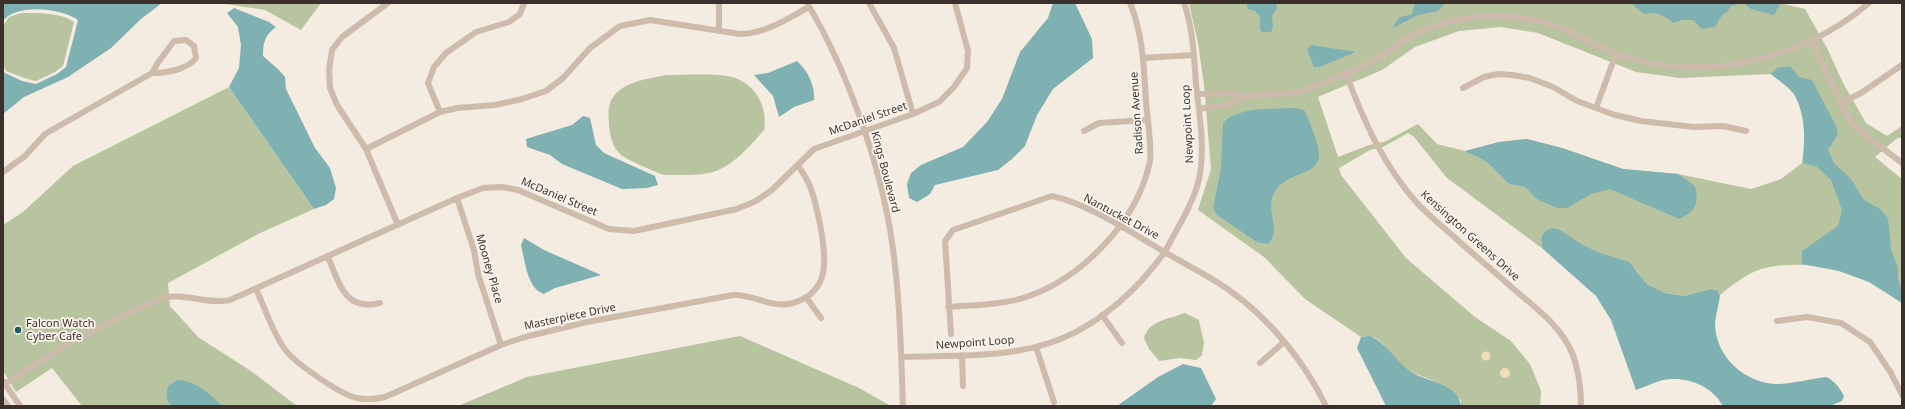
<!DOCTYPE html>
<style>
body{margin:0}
#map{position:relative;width:1905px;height:409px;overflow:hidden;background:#f4ebe1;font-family:"Noto Sans",sans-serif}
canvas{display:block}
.frame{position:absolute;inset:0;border:4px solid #3b302b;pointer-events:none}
</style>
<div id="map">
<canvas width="1905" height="409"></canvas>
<div class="frame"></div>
</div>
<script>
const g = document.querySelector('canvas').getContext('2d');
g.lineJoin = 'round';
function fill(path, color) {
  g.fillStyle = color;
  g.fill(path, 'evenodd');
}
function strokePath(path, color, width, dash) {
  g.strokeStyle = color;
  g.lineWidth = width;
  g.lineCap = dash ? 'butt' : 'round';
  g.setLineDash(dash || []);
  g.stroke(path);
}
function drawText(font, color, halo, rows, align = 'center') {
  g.font = font + ' "Noto Sans",sans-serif';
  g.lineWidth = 3.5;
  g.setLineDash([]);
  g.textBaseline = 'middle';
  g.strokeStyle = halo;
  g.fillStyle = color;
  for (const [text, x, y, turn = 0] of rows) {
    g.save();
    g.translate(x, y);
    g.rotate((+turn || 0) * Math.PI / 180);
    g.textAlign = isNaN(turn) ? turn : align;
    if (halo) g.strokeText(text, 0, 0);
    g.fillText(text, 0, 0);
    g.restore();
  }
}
fill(new Path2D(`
 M219,3H321L301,30L265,10Z
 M1189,3H1780L1805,9L1827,48L1843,83L1866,123L1887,136L1902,126V137L1896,139L1875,157L1902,179V303C1891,296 1880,287 1869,282C1837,266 1796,260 1761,269C1746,274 1732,285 1720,295L1717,290L1711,289L1684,296L1665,293L1647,284L1636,270L1622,260L1601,253L1583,245L1541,240L1543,249L1447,178L1414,137L1408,133L1383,147L1370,150L1339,168L1341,175L1406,258L1475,317L1511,341L1530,364L1541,391L1540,406H1461V400C1453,394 1445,386 1436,382C1424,376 1412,374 1402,366C1386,354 1385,333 1361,337L1305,299L1264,257L1198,210L1211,169L1204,85L1198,43ZM1501,27L1538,33L1636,72L1680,78L1771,74C1778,80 1789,87 1794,94C1807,116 1805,140 1802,163L1781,179L1751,189L1678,174L1623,169L1562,148L1527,139L1499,142L1465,151L1437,144L1418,124L1384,142L1369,145L1338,157L1318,97L1382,70L1415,47L1459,31Z
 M21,13C38,13 60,12 74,22L63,66L55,72L36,81L24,78L6,71L3,65V26L9,17Z
 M667,75C686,75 715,73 732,77C756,84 768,107 764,130C751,145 733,166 713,172C699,176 679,175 665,175C661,175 624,158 621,155C612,147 609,134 609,122C608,113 608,103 614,96C625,81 651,78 667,75Z
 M229,87L314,209L260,233L168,283L170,306L198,337L251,371L297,406H82L52,368L16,392L3,371V225L23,212L73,166Z
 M1185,313L1199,320L1204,343L1202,355L1196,360L1180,358L1159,361L1149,349L1144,338C1149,320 1170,319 1185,313Z
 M740,336L859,388L891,406H458L527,377Z`), '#b8c4a0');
fill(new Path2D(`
 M1481.5 356a4.5 4.5 0 1 1 9 0a4.5 4.5 0 1 1-9 0Z
 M1500 373a5 5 0 1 1 10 0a5 5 0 1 1-10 0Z`), '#efdcb8');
fill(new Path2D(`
 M3,3H162L141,19L111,48L68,77L24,97L3,114V72L22,81L36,84L57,74L66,67L78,20C62,8 16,3 3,21Z
 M1053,3H1075L1092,39L1093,58L1053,89L1037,115L1025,146L1012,159L998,170L935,185L930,194L917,202L909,198L907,184L911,173L921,165L963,147L987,122L1002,99L1020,52L1048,18Z
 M1246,3H1276L1277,8L1272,16L1273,27L1271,32H1262L1260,29V17L1255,11L1248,9Z
 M1415,3H1445L1438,11L1418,15L1393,28L1398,18L1412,14Z
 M1631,3H1780V4L1774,15L1751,9L1743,3L1731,6L1727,12L1722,15L1715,27L1702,29L1693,20H1683L1673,23C1663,14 1657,12 1644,14Z
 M234,8L269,22L276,27C265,35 263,42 263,56L279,70L285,77L286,89L315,148L330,168L336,188L334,199L326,205L314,209L229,87L239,68L241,45L238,27L227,13Z
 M1312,45L1356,52L1319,67H1314L1307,49Z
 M797,61C808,71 815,85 814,100L794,107L779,117L773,96L754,75L768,73Z
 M1790,66L1799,77L1812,80L1836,126L1838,134L1828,150L1834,163L1851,179L1864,200L1880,209L1888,218L1891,249L1898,268V279L1902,291V303L1869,282L1839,271L1802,264V251L1838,226L1842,210L1831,180L1817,167L1803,163C1805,140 1806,115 1794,94C1789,87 1778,80 1771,74L1777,68Z
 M1293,108L1301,109L1305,111C1309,122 1323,151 1318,161C1310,177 1283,173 1273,195C1266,211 1282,232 1268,244L1257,242L1217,215L1213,208L1221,169L1223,123C1236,107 1273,109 1293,108Z
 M583,116L590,118L596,145L604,153L655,176L658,185L647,188L622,189L562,164L550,155L527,147L526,139L572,125Z
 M1527,139L1562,148L1623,169L1678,174L1695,186C1699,204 1696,211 1679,219L1610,189L1591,194L1567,208H1557L1537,199L1525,187L1509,184L1486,161L1465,151L1499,142Z
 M1552,228L1560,230L1583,245L1601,253L1629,262L1647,284L1665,293L1684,296L1711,289L1717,290L1720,295C1719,304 1716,314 1715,323C1715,357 1746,385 1780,384C1795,383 1811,379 1826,377C1835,381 1839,387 1844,396L1842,401L1830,406H1723C1711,385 1686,376 1663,380C1654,382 1645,387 1636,390L1611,320L1596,296L1543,249C1540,239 1540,232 1552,228Z
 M524,238L544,250L601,275L555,288L544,294C527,289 525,260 521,245Z
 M1370,336C1389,344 1396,364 1415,374C1430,382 1459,385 1461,406H1386L1357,348L1361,337Z
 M1183,364L1201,368L1216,399L1211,406H1117L1158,377Z
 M177,380C194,380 211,394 222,406H172C165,400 166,395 168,386Z`), '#7fb0b2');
strokePath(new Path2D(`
 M388,3L342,37L332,50L329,70L330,88L337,105L366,149L398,225
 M807,3C847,69 881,166 892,242C900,296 901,352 903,406
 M869,3L894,48L913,114
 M719,31V3
 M1812,40L1847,116L1855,127L1902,163
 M1143,58L1193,55
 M1346,74C1364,121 1383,165 1417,203C1428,215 1441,225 1453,236C1474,255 1496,273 1517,292C1539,310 1562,328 1573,355C1579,372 1581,389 1581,406
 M1463,88L1484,77L1498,74L1512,75L1530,78L1553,87L1577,101L1615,115L1641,121L1694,127L1723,126L1746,131
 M1197,94L1233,93L1244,97
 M1841,103L1861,93L1902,65
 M1596,108L1616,54
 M1199,109C1208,107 1218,107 1227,105C1233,103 1238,99 1243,98C1258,93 1281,95 1297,92C1314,88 1331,80 1347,73C1356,69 1365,66 1373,61C1385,54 1395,46 1406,39C1431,25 1460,17 1488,16C1515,15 1543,20 1568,31C1585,39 1600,48 1617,54C1701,85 1802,60 1869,3
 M440,112L428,83L434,67L446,53L476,32L509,22L520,14L524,3
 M1084,131L1099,123L1147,120
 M366,149L440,112L457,108L495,105L522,99L546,91L563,78L590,48L620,26L650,20L740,34C765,34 787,19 809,7
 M3,172L25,156L45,134L152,73L157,64L174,41L186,40L194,46L196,58C187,70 166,73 152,73
 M457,198L474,250L478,274L501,345
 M328,257C339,283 345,312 380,303
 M256,289C265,308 272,331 284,348C293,362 341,395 357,398C366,400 376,399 385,397L501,345L525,337L587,322L733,295C754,294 771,309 793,303C832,292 826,255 820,224C815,201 812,183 797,165
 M806,297L821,318
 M948,307C973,305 1000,305 1023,298C1081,280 1138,221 1150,161C1152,149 1147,115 1146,101C1144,68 1143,34 1130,3
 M1102,315L1122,343
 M1777,321L1807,317L1841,323L1870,342L1891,373L1902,395
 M951,334L945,241L953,230L1052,196C1085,203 1124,228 1153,245C1178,261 1205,273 1229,290C1270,319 1304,361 1326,406
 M1036,347L1054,402
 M962,355L963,386
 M902,357C955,355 1013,359 1063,338C1103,321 1139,288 1164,253C1170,244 1174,234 1180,224C1189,208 1197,192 1200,174C1205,145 1199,113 1196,84C1194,57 1193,28 1184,3
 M1260,363L1284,342
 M3,381L20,406
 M3,385L76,339L159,299C183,291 205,305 230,300L457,198L483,188L502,187L518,190L609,229L634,231L737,209L756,201L772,190L814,149L913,114L939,102L954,87L967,68L968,51L955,3
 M3,399L8,406`), '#cdbbac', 6);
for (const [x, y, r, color] of [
 [18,330,4,"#1f5a5e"]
]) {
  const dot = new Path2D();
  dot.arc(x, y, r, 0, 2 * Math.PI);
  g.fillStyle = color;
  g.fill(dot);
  strokePath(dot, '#fbf5ee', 1.5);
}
drawText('11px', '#3b302b', '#fbf5ee', [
 ["Radison Avenue",1137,113,-94],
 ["McDaniel Street",868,119,-19],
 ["Newpoint Loop",1188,124,-93],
 ["Kings Boulevard",885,172,75],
 ["McDaniel Street",559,197,23],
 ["Nantucket Drive",1121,217,28],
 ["Kensington Greens Drive",1470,236,42],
 ["Mooney Place",489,269,74],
 ["Masterpiece Drive",570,317,-12],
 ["Newpoint Loop",975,343,-4]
]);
drawText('11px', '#3b302b', '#fbf5ee', [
 ["Falcon Watch",26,324],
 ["Cyber Cafe",26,337]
], 'left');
</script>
